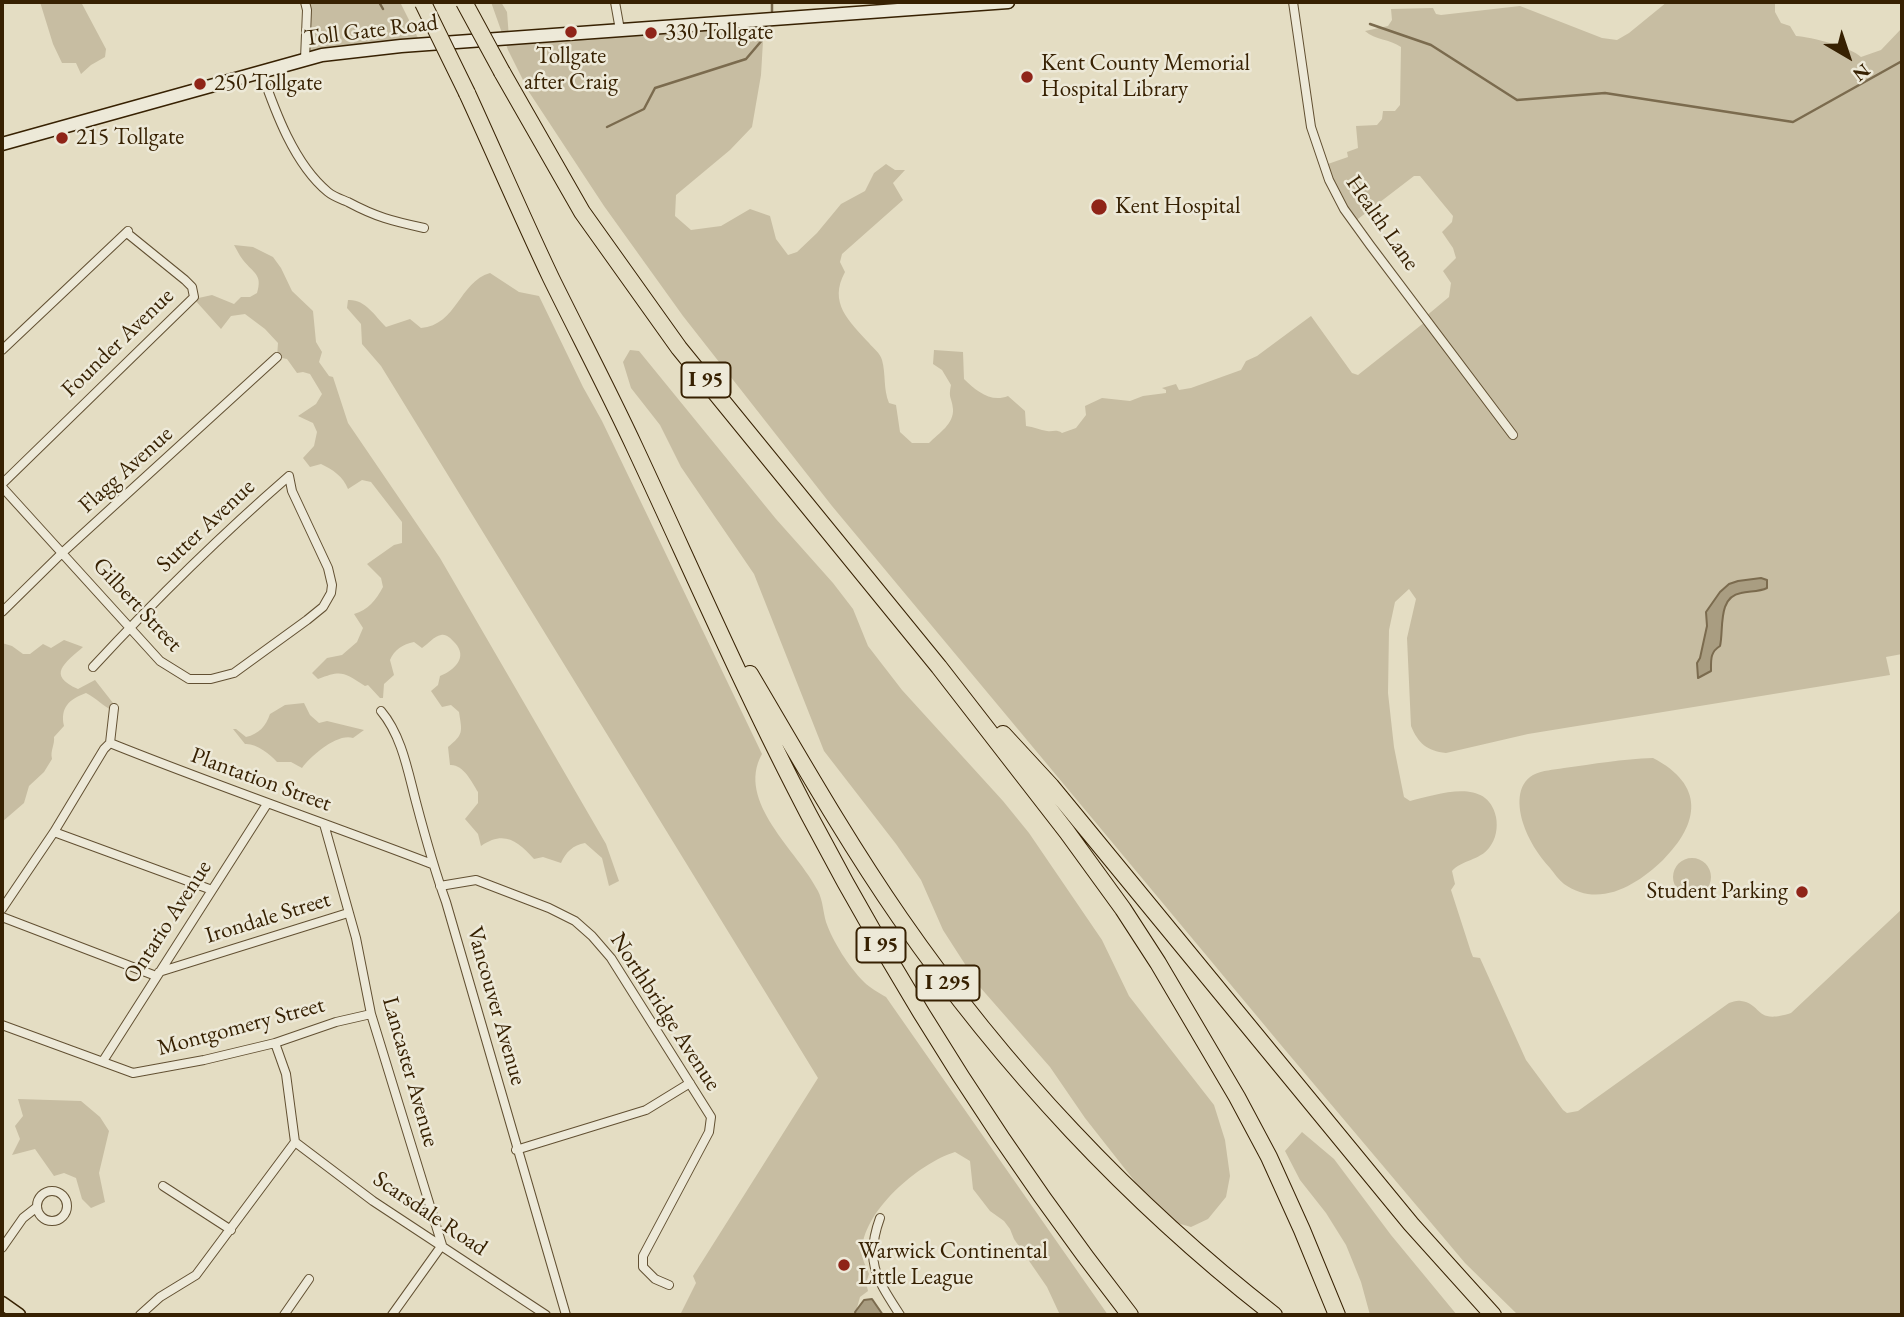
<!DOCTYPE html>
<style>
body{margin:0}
#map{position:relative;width:1904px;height:1317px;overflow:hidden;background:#e4ddc3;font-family:"EB Garamond",serif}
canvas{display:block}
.frame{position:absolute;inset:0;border:4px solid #372102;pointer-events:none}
.north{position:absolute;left:1813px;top:21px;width:70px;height:70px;-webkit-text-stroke:5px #ede9d8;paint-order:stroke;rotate:141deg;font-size:19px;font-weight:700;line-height:28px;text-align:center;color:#372102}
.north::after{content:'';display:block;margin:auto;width:24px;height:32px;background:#372102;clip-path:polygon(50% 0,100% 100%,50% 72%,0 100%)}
</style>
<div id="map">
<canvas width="1904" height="1317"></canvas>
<div class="frame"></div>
<div class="north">N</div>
</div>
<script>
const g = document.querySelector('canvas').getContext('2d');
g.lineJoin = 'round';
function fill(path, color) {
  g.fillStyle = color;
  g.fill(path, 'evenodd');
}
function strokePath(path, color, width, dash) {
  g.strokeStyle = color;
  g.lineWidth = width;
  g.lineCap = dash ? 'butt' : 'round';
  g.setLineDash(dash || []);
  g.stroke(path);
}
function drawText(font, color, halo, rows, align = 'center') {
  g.font = font + ' "EB Garamond",serif';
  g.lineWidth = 5;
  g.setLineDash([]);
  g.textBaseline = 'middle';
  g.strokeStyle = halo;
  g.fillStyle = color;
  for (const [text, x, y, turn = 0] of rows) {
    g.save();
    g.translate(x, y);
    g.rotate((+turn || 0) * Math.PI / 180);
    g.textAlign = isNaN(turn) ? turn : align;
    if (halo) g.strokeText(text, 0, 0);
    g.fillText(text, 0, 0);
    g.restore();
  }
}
fill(new Path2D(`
 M40,2H81L106,49L105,57L91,65L81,74L76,63H62L53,44Z
 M305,2H400L421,44L309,59Z
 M491,2H501L507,12L509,38L764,24L761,75L752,127L730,150L676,195L675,216L691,230L721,226L750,209L770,216L776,239L788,255L797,252L817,233L841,204L865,191L874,173L886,164L895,170H905L893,183L903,200L842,254L840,262L845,272C828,303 849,321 869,343C873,348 880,353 882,360C886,374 883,389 889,403L896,405L900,432L912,443H929C939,433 954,424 953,409C952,397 948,399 951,385L942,370L933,364L934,350L963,352L964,379C976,391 991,403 1008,396L1025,411L1026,426C1034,427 1040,430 1047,431C1053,432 1056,429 1062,433L1076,428L1086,415L1085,406L1102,398L1130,401L1143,396L1166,393V390L1162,388L1176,384L1179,390L1191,388L1241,370L1246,361L1257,356L1311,316L1352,373L1358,375L1425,322V317L1449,297L1451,283L1443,271L1456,258L1453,248L1442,232L1452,222L1453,216L1420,176H1414L1354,222L1325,165L1348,157L1347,152L1358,148L1356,126L1377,125L1382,119L1383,111H1395L1400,105L1401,47C1390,39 1375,40 1365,31L1388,26L1392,20L1391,9L1433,8L1436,14L1441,15L1520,6L1602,38L1617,40L1629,33L1667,2H1775V12L1781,23L1790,26L1796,36C1811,37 1851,47 1861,57L1881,50L1902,28V654L1886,657L1890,675L1528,734L1446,753C1427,751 1418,743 1411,726L1407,638L1416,599L1409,589L1395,602L1389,630L1388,693L1394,747L1404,797L1410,801C1437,795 1487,776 1496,817C1498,828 1496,839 1489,848C1480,860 1462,860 1452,871L1455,884L1451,890L1471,952L1473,957L1480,958L1526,1060L1563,1110L1567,1113L1578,1111L1729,1003C1733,1002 1737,1000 1741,1001C1763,1004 1754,1025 1791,1013L1902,909V1315H1518L1465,1263L1286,1051L832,506L683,316L604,206L529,92L508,50Z
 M234,245L253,247L273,257L281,268L292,291L313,311L316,342L322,352L319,362L329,376L333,377L348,423L440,558L606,844L619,881L609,886L602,858L585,843C573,845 566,852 561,863L543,857L534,859C518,841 504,830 481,846L478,834L465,819L478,803V792C472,782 463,764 450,765L448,747C464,734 462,732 459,712L451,705L442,707L431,691L438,685L440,676C455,670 468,657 455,643C450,638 447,634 441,635C434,636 428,644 422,648L414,642C403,644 394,650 390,660L394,675L384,684L383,698H380L368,685L365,686C343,672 342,670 318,679L312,673L327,658L342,655L357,642L363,628L354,614C368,610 376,600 383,587L381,578L367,564L394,545L402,543V522L371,482L362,480L348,489C343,476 333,470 321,464L310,467L303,458L314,446L317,432L313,423L298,416L316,404L322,394L310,374L303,372L297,373L287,359L277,357L278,343L265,329L245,314L231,316L221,329L194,299L212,295L234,304L241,297H250L257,293C263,274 253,273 243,260C239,255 237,250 234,245Z
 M490,273L519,292L539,296L583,387L602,421L762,754C735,802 798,851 818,891C823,901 823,912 826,922C833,942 849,967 864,982C870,988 879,993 886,997L1108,1315H1060L1047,1287L1014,1239L1010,1229L1004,1221L990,1211L973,1189L970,1161L955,1152C919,1163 861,1212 862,1253C862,1260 867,1268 869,1274L866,1283L868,1291L860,1297L855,1315H680L696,1283L693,1276L818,1078L381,366L362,344L361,324L347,308L348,300C365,299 374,315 386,327L410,319L421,328C457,325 459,282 490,273Z
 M630,350L639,351L776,519L833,583L853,609L868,646L902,690L1003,801L1029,833L1102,940L1129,996L1214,1105L1225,1140L1230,1176L1226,1197L1208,1219L1191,1227L1177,1223L1140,1188L1085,1118L1050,1067L979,986L943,930L921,880L896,844L824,751L754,574L681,467L660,425L631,388L623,362Z
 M64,640L83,647C65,663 46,675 78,689L95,680L113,703V711C103,706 96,698 86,693C69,699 60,708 64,726L54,737C55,745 50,750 52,759L44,772L29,786L24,803L2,822V643L12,646L23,654H30L43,644L51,648Z
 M304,703L310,715L319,723L327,721L364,730L353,738C337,733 311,756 302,768L291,762H277C270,754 256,743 245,744L233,729H236L246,737C259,734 266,726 270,714L285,705Z
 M1653,758C1705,785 1700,823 1663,860C1637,885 1599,909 1564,884C1559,880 1554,873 1550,868C1538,855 1528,839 1523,823C1518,807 1516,785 1533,775C1544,770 1552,770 1564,768C1594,764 1622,759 1653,758Z
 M1673 877a19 19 0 1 1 38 0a19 19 0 1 1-38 0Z
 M18,1099L81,1101L100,1117L109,1131L99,1173L105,1202L91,1208L82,1199L76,1178L64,1173L54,1176L35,1149L12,1155L20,1139L15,1126L23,1116Z
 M1302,1132L1334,1159L1391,1235L1457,1315H1370L1361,1282L1346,1245L1326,1213L1300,1180L1285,1151Z`), '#c7bda2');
const water = new Path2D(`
 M1761,578L1767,580V588C1759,592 1750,591 1741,593C1717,597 1724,630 1720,646C1710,652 1711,660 1711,671L1698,678L1697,663L1700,658L1707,626L1706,612L1720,592L1729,584L1738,581Z
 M872,1299L883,1315H856L855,1312L864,1300Z`);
fill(water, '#a99d81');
strokePath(water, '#7b6b4e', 2);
strokePath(new Path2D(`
 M379,2L383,9
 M772,2V11
 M1370,24L1431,45L1517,100L1605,93L1793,122L1902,61
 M607,127L644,109L655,88L746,59L769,32`), '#7b6b4e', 2.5);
const street = new Path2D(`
 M615,2L620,30
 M1293,2L1311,127L1329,180L1344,209L1370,245L1513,435
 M305,59L307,10L305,2
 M261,71C275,111 294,164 328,192C334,197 341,199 348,202C376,217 392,221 424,228
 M2,350L128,231
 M2,484L194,297L192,287L185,280L127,233
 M2,487L160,661L189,679H211L234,673L307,620L323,607L331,593L332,585L328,568L292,491L289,476C220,536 155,600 93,667
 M2,612L62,553L277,357
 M381,711C402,736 408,772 416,802C425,836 434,869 446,902L566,1315
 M110,743C217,786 325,823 432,864
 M110,743L114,708
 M324,824L356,938L371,1014L442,1245L392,1315
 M54,832L212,890
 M440,886L476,880L549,908L575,921L592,936L611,958L711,1117L709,1132L643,1256V1267L655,1279L669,1285
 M2,909L54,832L104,749L110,743
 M2,917L156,976
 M159,972L348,913
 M2,1025L133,1073L204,1060L275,1043L336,1022L371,1014
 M103,1061L267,804
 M295,1142L373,1201L546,1315
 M516,1150L646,1110L690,1083
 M163,1186L231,1230
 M37 1206a15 15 0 1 1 30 0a15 15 0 1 1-30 0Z
 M880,1218C864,1262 877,1279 900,1315
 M2,1248L23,1218L37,1207
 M140,1315L160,1297L196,1275L295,1142L286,1074L275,1043
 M284,1315L309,1279`);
const secondary = new Path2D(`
 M2,144L322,55L401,46L1008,2`);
const primary = new Path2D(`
 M2,1303L19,1315`);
const highway = new Path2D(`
 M502,72L582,212L679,348L939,667L1067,832L1123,909L1158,963L1237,1097L1269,1157L1302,1230L1337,1315
 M467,93C495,154 522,217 551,278C579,335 608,390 635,448C692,570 746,695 809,815C901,990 1008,1159 1130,1315
 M750,674C799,757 846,840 900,918C1003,1067 1131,1204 1274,1315
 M1003,734L1051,786L1411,1224L1493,1315`);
strokePath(street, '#625032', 10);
strokePath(secondary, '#372102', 15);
strokePath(primary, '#372102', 15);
strokePath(highway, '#372102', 18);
strokePath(street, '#ede9d8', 8);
strokePath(secondary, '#ede9d8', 12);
strokePath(primary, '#e4ddc3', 12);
strokePath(highway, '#e4ddc3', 16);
const highwayBridge = new Path2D(`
 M464,2L502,72
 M423,3L467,93`);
strokePath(highwayBridge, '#372102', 18, []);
strokePath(highwayBridge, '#e4ddc3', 16);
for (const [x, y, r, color] of [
 [571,32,7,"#8f2418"],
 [651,33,7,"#8f2418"],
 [1027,77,7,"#8f2418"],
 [200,84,7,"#8f2418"],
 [62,138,7,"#8f2418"],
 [1099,207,9,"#8f2418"],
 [1802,892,7,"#8f2418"],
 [844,1265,7,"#8f2418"]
]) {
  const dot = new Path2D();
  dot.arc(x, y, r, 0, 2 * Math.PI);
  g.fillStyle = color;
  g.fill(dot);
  strokePath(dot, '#ede9d8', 2.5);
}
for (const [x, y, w] of [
 [706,380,49],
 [881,945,49],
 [948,983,63]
]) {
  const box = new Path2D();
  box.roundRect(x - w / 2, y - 17.5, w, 35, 5);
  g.fillStyle = '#ede9d8';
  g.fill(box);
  strokePath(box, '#372102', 2);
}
drawText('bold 21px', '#372102', null, [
 ["I 95",706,380],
 ["I 95",881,945],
 ["I 295",948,983]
]);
drawText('23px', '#372102', '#ede9d8', [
 ["Toll Gate Road",371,31,-7],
 ["Health Lane",1382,223,55],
 ["Founder Avenue",118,343,-44],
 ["Flagg Avenue",126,470,-42],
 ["Sutter Avenue",206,526,-43],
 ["Gilbert Street",137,605,47],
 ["Plantation Street",261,780,20],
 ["Irondale Street",268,918,-17],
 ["Ontario Avenue",168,922,-57],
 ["Vancouver Avenue",496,1006,74],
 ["Northbridge Avenue",665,1012,57],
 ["Montgomery Street",241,1027,-15],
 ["Lancaster Avenue",410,1072,74],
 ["Scarsdale Road",430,1214,34]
]);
drawText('23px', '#372102', '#ede9d8', [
 ["330 Tollgate",665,33],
 ["Tollgate",571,57,"center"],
 ["after Craig",571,83,"center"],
 ["Kent County Memorial",1041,64],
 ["Hospital Library",1041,90],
 ["250 Tollgate",214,84],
 ["215 Tollgate",76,138],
 ["Kent Hospital",1115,207],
 ["Student Parking",1788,892,"right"],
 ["Warwick Continental",858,1252],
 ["Little League",858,1278]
], 'left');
</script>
